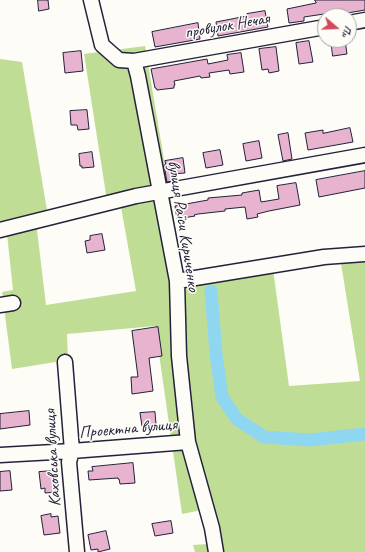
<!DOCTYPE html>
<meta charset="utf-8">
<style>
body{margin:0}
#map{position:relative;width:365px;height:552px;overflow:hidden;background:#fdfcf7;font-family:Caveat,sans-serif}
canvas{display:block}
.north{position:absolute;left:317px;top:8px;width:40px;height:40px;box-sizing:border-box;background:#fdfcf7;border:1px solid #a5a5ac;border-radius:50%;rotate:109deg;font-size:11px;font-weight:700;line-height:16px;text-align:center;color:#22223b}
.north::after{content:'';display:block;margin:auto;width:14px;height:18px;background:#d1495b;clip-path:polygon(50% 0,100% 100%,50% 72%,0 100%)}
</style>
<div id="map">
<canvas width="365" height="552"></canvas>
<div class="north">Пн</div>
</div>
<script>
const g = document.querySelector('canvas').getContext('2d');
g.lineJoin = 'round';
function fill(path, color) {
  g.fillStyle = color;
  g.fill(path, 'evenodd');
}
function strokePath(path, color, width, dash) {
  g.strokeStyle = color;
  g.lineWidth = width;
  g.lineCap = dash ? 'butt' : 'round';
  g.setLineDash(dash || []);
  g.stroke(path);
}
function drawText(font, color, halo, rows, align = 'center') {
  g.font = font + ' Caveat,sans-serif';
  g.lineWidth = 3;
  g.setLineDash([]);
  g.textBaseline = 'middle';
  g.strokeStyle = halo;
  g.fillStyle = color;
  for (const [text, x, y, turn = 0] of rows) {
    g.save();
    g.translate(x, y);
    g.rotate((+turn || 0) * Math.PI / 180);
    g.textAlign = isNaN(turn) ? turn : align;
    if (halo) g.strokeText(text, 0, 0);
    g.fillText(text, 0, 0);
    g.restore();
  }
}
fill(new Path2D(`
 M145,46L183,273L272,262L289,386L360,381L339,251L365,246V552H195L193,545L208,544L202,510L182,514L155,326L67,334L68,360L12,369L2,292L13,290L7,234L0,235V59L22,62L49,222L37,230L46,305L136,291L121,207H108L84,54Z`), '#c0dd95');
strokePath(new Path2D(`
 M211,291L216,354L222,397L237,419L264,437L310,440L365,434`), '#8fd7f0', 13);
const building = new Path2D(`
 M38,0H48L49,9L39,11Z
 M315,0H365V10L324,17V14L304,17V21L289,23L287,9L316,3Z
 M265,11L268,27L218,36L216,22L247,16V14Z
 M198,23L200,39L155,47L152,32Z
 M331,40H345L347,54L333,56Z
 M309,41L313,62L299,64L296,43Z
 M276,47L279,71L269,73L268,69L262,70L259,49Z
 M81,51L83,71L65,73L63,53Z
 M241,53L244,72L230,74L229,70L209,73L210,77L201,78L200,76L174,81L175,85H174V88L157,90L156,88H155L151,69L207,59L208,64L228,60L227,55Z
 M87,110L89,129L78,130L77,125H71L70,111Z
 M350,128L353,142L308,150L305,133L323,130V133Z
 M288,133L292,159L283,161L278,135Z
 M259,141L262,158L246,161L243,144Z
 M220,150L223,165L206,168L203,153Z
 M92,152L94,167L82,168V166H80L79,154Z
 M183,158L185,173L171,174L172,181L167,182L164,165H166L165,161Z
 M365,171V188L319,197L316,180Z
 M296,183L300,205L269,211L257,214L258,217L247,219L245,207L225,209V211L198,214L194,215L195,216L177,219L175,206L208,200V198L242,195V193L259,190L261,202L279,199L277,186Z
 M102,234L105,250L87,253L85,241L90,240V236Z
 M158,327L162,356L149,358L153,391L132,394L131,377H138L132,331Z
 M29,411L30,425L0,429V414Z
 M155,412L156,424L142,426L140,413Z
 M133,463L135,483L120,484L119,479H118V478L89,480L88,471H93L92,467Z
 M10,471L12,490L0,491V472Z
 M54,471L56,492L45,493V488L41,489L39,472Z
 M51,514V517L58,516L60,533L44,535L41,516Z
 M171,521L173,533L155,536L152,524Z
 M106,531L110,549L98,552V549L91,550L88,535Z`);
fill(building, '#e8b3ce');
strokePath(building, '#22223b', 1);
const minor = new Path2D(`
 M91,0L102,45L119,60L134,61L138,76L177,281L179,356L188,442L212,528L216,552
 M349,23L365,20
 M134,61L325,27
 M0,230L136,196L365,155
 M177,281L324,257L365,254
 M0,305L13,303
 M65,362L72,451L69,462L77,552
 M0,455L72,451L188,442`);
strokePath(minor, '#22223b', 17);
strokePath(minor, '#fdfcf7', 14);
drawText('17px', '#22223b', '#fdfcf7', [
 ["провулок Нечая",227,26,-10],
 ["вулиця Раїси Кириченко",183,226,81],
 ["Проектна вулиця",128,429,-5],
 ["Каховська вулиця",53,458,-93]
]);
</script>
